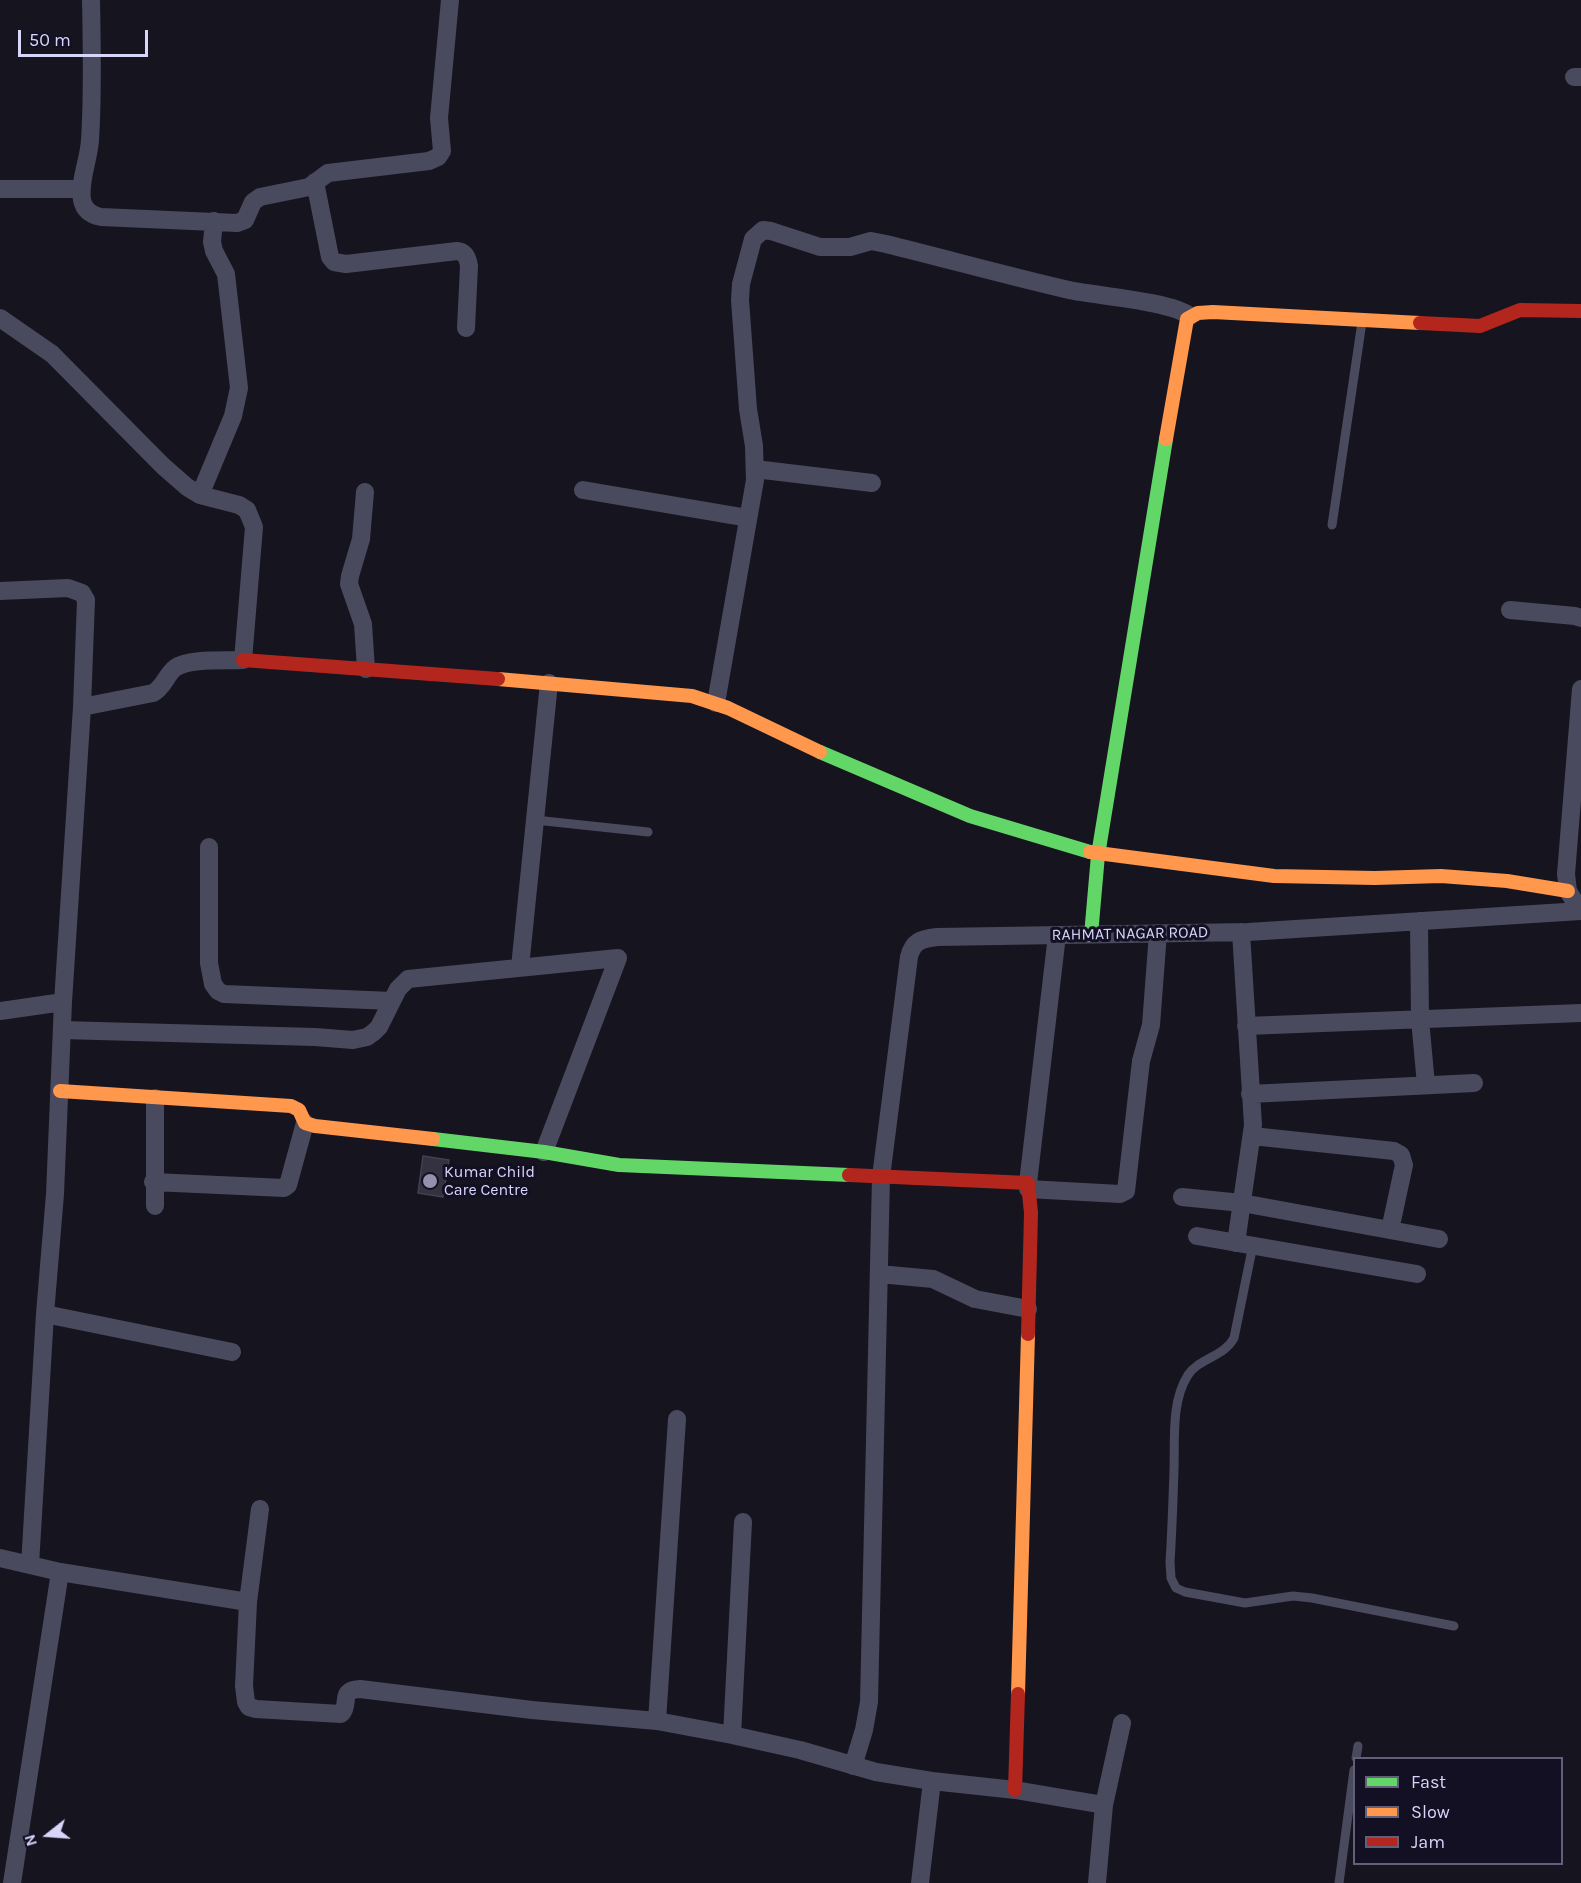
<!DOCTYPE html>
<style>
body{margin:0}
#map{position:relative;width:1581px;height:1883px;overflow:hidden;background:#16141e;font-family:Karla,sans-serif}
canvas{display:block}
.legend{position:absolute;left:1353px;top:1757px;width:210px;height:108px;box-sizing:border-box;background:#121022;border:2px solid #615f79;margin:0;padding:8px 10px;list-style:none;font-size:18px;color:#d8d5fb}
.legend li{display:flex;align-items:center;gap:12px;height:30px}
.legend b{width:30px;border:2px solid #615f79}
.north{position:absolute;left:18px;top:1805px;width:60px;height:60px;-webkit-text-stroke:4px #121022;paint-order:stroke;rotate:253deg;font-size:16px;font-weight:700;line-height:24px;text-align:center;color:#d8d5fb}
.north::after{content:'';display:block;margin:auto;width:21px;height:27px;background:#d8d5fb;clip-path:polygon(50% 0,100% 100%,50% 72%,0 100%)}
.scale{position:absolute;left:18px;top:30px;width:130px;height:27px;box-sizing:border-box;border:3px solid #d8d5fb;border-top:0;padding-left:8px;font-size:18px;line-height:21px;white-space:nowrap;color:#d8d5fb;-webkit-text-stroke:4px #121022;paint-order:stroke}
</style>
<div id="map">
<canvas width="1581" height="1883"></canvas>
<ul class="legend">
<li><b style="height:8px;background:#63d668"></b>Fast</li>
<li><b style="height:8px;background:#ff974d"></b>Slow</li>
<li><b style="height:8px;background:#b3261e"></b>Jam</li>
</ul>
<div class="north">N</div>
<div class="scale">50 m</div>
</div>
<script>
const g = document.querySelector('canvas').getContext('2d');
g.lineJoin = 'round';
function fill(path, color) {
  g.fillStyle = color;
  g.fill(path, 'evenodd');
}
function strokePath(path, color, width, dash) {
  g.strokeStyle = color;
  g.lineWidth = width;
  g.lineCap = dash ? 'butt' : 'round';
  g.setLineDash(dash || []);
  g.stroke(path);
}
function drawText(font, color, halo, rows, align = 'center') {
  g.font = font + ' Karla,sans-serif';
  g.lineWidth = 6;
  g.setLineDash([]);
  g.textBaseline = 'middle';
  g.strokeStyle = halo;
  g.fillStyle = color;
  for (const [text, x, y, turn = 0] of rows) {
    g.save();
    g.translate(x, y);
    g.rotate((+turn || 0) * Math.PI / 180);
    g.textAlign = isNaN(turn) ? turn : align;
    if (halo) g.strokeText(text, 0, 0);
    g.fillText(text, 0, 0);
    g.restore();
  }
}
const building = new Path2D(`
 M423,1156L449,1160L443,1197L418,1193Z`);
fill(building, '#343240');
strokePath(building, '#434051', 1.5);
strokePath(new Path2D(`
 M1332,525L1362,322
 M535,820L648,832
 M1253,1245L1234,1338C1224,1357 1199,1358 1188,1375C1171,1401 1175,1440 1174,1470C1173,1501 1172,1532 1170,1562L1171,1578L1176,1588L1185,1592L1245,1603L1293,1596L1312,1598L1454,1626
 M1356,1758L1358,1746
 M1339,1883L1354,1770`), '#4a4a5e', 9);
strokePath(new Path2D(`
 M91,0C92,47 93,94 90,140C89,159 79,181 82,200C84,210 91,215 101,217L237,223L245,220L253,202L260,197L309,187L328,173L429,161L438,157L442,151L439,118L450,0
 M1574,77H1581
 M315,182L330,257L334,262L346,264L457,251C466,252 468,259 469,266L466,328
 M0,189H81
 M0,318L52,354L163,466L187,487L200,495L239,505L247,510L254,527L243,660C226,661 189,658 175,668C166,675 164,687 153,693L82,707
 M755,469L872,483
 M583,490L748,518
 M365,492L361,539L350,576L349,584L363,624L366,669
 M200,495L233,416L239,388L226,274L214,251L212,242L214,221
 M0,591L68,588L82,593L86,600L82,707L63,1002L55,1194L45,1314L30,1565
 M1510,610L1575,616L1581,618
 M716,703L755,480L754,446L748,409L740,300L741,284L753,239L763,230L771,231L820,247H850L871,241L886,244C947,259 1008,276 1069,290C1097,296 1170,301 1190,316
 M209,847V963L213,984L218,991L224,994L392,1001
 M1573,899L1568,891L1566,874L1581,689
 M1419,921L1420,1019L1426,1085
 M520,967L549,683
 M0,1011L63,1002
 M1246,1026L1581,1013
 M62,1030L315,1037L353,1040L367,1037L374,1032L379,1027L398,989L408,979L618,958L544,1152
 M1250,1094L1474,1083
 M155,1098V1206
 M1252,1136L1394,1151L1401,1155L1404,1165L1390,1230
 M153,1182L284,1188L288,1185L305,1123
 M1028,1183L1057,935
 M1028,1189L1120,1194L1126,1191L1141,1061L1151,1025L1158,933
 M1182,1197L1242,1203L1439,1239
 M1197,1236L1417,1274
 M1236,1243L1253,1125L1241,932
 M879,1274L933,1279L975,1299L1028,1309
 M45,1314L232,1352
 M260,1509L248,1602L244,1686L246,1702L249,1707L256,1709L341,1714C351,1704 338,1690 360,1689L532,1710L657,1721L732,1735
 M743,1522L732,1735L800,1750L876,1772L932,1781
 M0,1558L60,1572L248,1602
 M657,1721L677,1419
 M853,1766L864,1730L869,1702L881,1177L909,957C913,941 921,939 937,937L1248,932L1581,911
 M12,1883L60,1572
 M920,1883L932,1781L1015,1790L1104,1805
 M1097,1883L1104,1805L1122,1723`), '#4a4a5e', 18);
strokePath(new Path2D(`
 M820,752L970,816L1090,852
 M1091,935L1098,855L1166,439
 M433,1139L544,1152L619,1165L849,1175`), '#63d668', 14);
strokePath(new Path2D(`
 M1166,439L1187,319L1198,313L1213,312L1420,323
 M498,679L692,696L728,708L820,752
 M1090,852L1274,876L1375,878L1441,876L1507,881L1568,891
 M60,1091L291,1106L299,1110L305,1123L315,1126L433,1139
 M1018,1694L1028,1334`), '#ff974d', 14);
strokePath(new Path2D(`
 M1420,323L1480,326L1520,310L1581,311
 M243,660L498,679
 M849,1175L1028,1183L1031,1213L1028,1334
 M1015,1790L1018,1694`), '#b3261e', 14);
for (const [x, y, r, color] of [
 [430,1181,8,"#9491ae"]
]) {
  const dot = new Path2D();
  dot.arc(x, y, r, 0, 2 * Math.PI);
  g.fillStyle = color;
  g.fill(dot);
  strokePath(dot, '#121022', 2);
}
drawText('16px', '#d8d5fb', '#121022', [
 ["RAHMAT NAGAR ROAD",1130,934,-1]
]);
drawText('16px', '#d8d5fb', '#121022', [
 ["Kumar Child",444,1172],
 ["Care Centre",444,1190]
], 'left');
</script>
